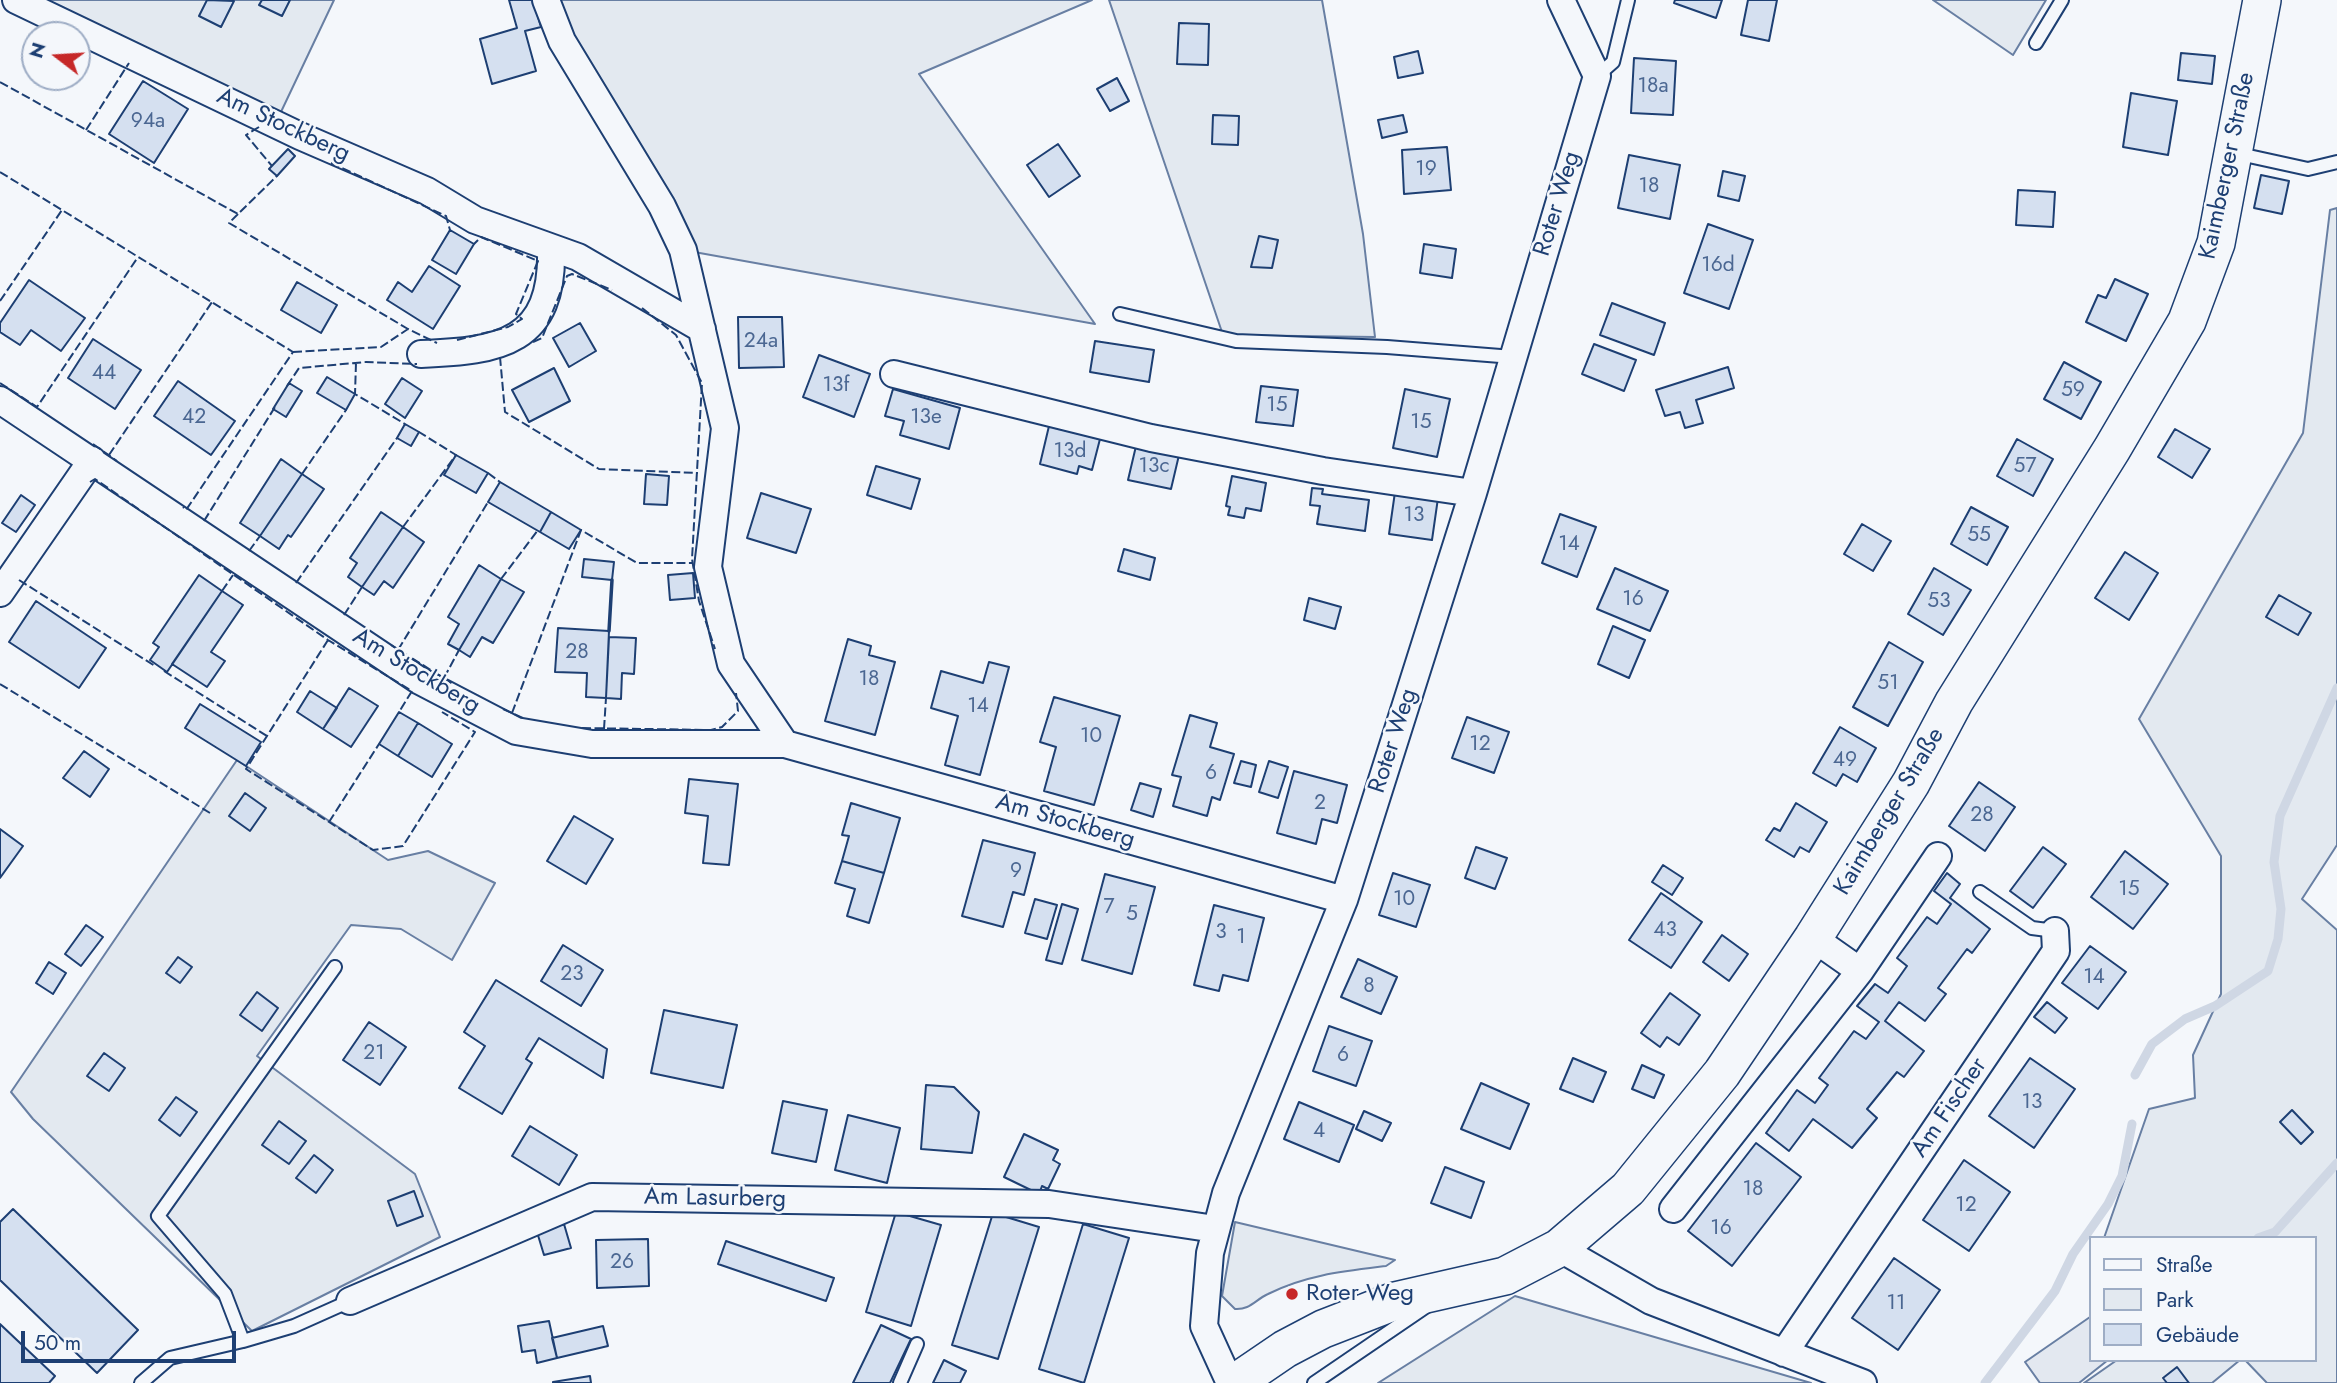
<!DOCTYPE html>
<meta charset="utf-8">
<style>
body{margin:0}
#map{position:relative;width:2337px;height:1383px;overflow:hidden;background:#f4f7fb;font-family:Jost,sans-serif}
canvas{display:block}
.legend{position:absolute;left:2089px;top:1236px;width:228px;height:126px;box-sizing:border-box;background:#f4f7fb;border:2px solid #9eadc5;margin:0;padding:9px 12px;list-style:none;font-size:21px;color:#1d3f73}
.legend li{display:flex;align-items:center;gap:14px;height:35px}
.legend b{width:35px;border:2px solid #9eadc5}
.north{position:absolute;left:21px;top:21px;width:70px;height:70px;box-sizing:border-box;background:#f4f7fb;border:2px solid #9eadc5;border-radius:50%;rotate:287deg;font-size:19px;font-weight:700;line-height:28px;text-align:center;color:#1d3f73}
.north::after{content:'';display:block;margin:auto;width:24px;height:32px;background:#c62828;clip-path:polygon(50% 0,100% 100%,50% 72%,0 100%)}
.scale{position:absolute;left:21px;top:1331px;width:215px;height:32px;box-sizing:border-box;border:4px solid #1d3f73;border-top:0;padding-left:9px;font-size:21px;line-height:24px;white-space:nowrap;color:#1d3f73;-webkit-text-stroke:5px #f4f7fb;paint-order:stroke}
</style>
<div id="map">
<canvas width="2337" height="1383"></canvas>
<ul class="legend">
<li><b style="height:9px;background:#f4f7fb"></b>Straße</li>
<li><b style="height:19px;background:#e3e9f0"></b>Park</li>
<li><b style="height:19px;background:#d5e0f0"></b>Gebäude</li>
</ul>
<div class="north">N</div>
<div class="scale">50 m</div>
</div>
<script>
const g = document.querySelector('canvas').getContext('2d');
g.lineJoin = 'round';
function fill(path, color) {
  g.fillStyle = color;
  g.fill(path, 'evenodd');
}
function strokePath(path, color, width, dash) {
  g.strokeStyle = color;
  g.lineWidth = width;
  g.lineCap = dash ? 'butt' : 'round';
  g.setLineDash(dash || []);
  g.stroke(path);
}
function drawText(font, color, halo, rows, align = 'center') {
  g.font = font + ' Jost,sans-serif';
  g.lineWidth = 5;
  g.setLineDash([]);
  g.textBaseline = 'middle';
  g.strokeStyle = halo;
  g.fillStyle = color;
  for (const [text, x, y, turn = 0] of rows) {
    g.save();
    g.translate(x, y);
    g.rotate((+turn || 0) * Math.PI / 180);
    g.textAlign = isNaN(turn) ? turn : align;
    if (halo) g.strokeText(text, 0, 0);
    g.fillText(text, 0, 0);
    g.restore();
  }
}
const green = new Path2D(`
 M42,0H334L280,114Z
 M546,0H1092L919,74L1095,324L683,250Z
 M1109,0H1322L1363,234L1375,337L1223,335Z
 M1933,0H2046L2013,55Z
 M2337,208V845L2302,899L2337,930V1383H2267L2245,1360H2314V1238H2104L2149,1109L2195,1098L2193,1055L2221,994V856L2139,719L2303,433L2330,210Z
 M237,760L388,860L428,851L495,883L452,960L401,929L351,925L257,1056L415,1174L440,1237L252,1331L33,1119L11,1092Z
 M1235,1222L1395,1260L1386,1266C1345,1271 1305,1275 1268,1294C1255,1300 1250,1310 1235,1309L1222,1296Z
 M1515,1296L1811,1383H1378Z
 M2117,1360H2240L2212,1383H2084Z`);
fill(green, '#e3e9f0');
strokePath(green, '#687fa3', 2);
const parking = new Path2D(`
 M2090,1317V1360H2108L2079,1383H2040L2025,1362Z`);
fill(parking, '#e3e8f0');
strokePath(parking, '#687fa3', 2);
strokePath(new Path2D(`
 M2135,1075L2152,1044L2185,1019L2215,1006L2268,971L2278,939L2281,909L2274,862L2280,816L2337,688
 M2258,1238L2275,1232L2337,1163
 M1985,1383L2055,1291L2073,1254L2108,1204L2122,1176L2132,1124`), '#cfd7e4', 9);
const building = new Path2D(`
 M207,0L234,1L221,27L199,16Z
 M262,0H290L282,16L259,5Z
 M509,0H533L541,27L525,31L536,71L492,84L480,39L517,28Z
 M1675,0H1722L1716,18L1674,3Z
 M1748,0H1777L1769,41L1741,35Z
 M1179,23L1209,24L1208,65L1177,64Z
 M1418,51L1423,73L1398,78L1394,57Z
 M2181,53L2215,56L2212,84L2178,80Z
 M77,54L84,58L77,72Z
 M1634,58L1676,61L1673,115L1631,113Z
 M54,77H74L70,85Z
 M1117,78L1129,101L1110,111L1097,89Z
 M143,81L188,109L154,163L109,134Z
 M2131,93L2177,101L2168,155L2123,147Z
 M1213,115L1239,116L1238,145L1212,144Z
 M1403,115L1407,132L1382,138L1378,120Z
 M1058,144L1080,176L1049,197L1027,165Z
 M1447,147L1451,190L1404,194L1402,150Z
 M288,149L295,156L277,176L269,169Z
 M1629,155L1680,165L1670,219L1618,208Z
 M1723,171L1745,176L1739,201L1718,196Z
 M2261,175L2289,181L2282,214L2254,208Z
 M2018,190L2055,192L2053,227L2016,225Z
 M1708,224L1753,240L1729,309L1684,293Z
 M450,230L474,244L456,274L432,260Z
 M1259,236L1278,240L1272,268L1251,267Z
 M1424,244L1456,249L1452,278L1420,273Z
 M429,266L460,286L433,329L387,300L398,282L412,292Z
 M2115,279L2148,294L2126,341L2086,322L2098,295L2106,298Z
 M29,280L85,318L61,351L31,330L20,345L0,332V323Z
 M297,282L337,305L321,333L281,310Z
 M1612,303L1665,323L1654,355L1600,335Z
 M738,317H782L784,367L739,368Z
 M580,323L596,351L569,367L553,338Z
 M93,339L141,370L115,409L68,378Z
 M1095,341L1154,350L1149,382L1090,372Z
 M1594,344L1636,360L1624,391L1582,374Z
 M819,355L870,374L854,417L803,397Z
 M2064,362L2101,382L2081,419L2044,399Z
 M1728,367L1734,388L1696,400L1703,423L1685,428L1680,412L1665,416L1656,390Z
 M554,368L570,401L529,422L512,390Z
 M327,377L355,394L346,410L317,393Z
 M402,378L422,391L405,418L385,404Z
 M178,381L235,421L211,455L154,416Z
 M289,383L302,391L286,417L273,409Z
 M1261,386L1298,390L1293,426L1256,422Z
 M893,389L960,408L949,449L900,435L904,421L885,416Z
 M1405,389L1450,399L1437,457L1393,448Z
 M405,424L419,432L411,446L397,438Z
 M1049,426L1100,439L1092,470L1079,466L1077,474L1040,464Z
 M2175,429L2210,449L2192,478L2158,457Z
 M2017,439L2053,459L2033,496L1997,476Z
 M1136,446L1179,455L1171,489L1128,480Z
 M456,455L488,473L476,493L444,475Z
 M281,459L302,474L260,536L240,523Z
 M876,466L920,479L911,509L867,495Z
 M302,474L324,489L291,537L288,535L279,549L260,536Z
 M646,474L669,476L667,505L644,504Z
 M1232,476L1266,483L1261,511L1246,508L1244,518L1228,515L1230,507L1226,506Z
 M500,482L551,512L540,532L488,502Z
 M1312,488L1323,489L1322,494L1369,500L1365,531L1317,524L1320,506L1310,505Z
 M1395,492L1438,498L1432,540L1389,534Z
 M761,493L811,509L796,553L747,538Z
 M21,495L35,505L16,532L2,523Z
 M1971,507L2008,527L1987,565L1951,544Z
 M381,512L403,527L362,587L348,577L357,563L350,558Z
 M551,512L581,530L569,549L540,532Z
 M1560,514L1596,527L1577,577L1542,563Z
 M1862,524L1891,541L1873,571L1844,554Z
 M403,527L424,542L393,588L384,581L374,595L362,587Z
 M1124,549L1155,558L1150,580L1118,571Z
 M2125,552L2158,573L2129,620L2095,598Z
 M584,559L614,562L612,580L582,577Z
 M479,565L501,579L459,650L448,644L459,624L448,617Z
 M1615,568L1668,591L1650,631L1597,609Z
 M1934,568L1971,590L1943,635L1908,614Z
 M693,573L695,598L670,600L668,575Z
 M199,575L222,591L167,672L150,660L159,647L153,643Z
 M501,579L524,592L493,643L482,637L470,657L459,650Z
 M222,591L243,605L211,652L225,661L207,687L172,664Z
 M2279,595L2311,613L2298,635L2266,617Z
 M1309,598L1341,607L1335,629L1304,620Z
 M36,601L106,648L79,688L9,642Z
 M1613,626L1645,640L1629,678L1598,664Z
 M558,628L609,631L606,698L586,697L587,673L555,672Z
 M609,637L636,638L634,674L622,673L621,699L606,698Z
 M848,639L871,646L869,655L895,662L875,735L825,721Z
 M1889,642L1923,662L1888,726L1853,707Z
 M989,662L1009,667L980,775L945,765L958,716L931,708L941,671L983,683Z
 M349,688L378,706L351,747L323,729Z
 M310,691L337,708L323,729L297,712Z
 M1054,697L1120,716L1094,805L1044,791L1056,747L1040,742Z
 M200,704L261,742L246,766L185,728Z
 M399,712L418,723L398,756L379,744Z
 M1190,715L1217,723L1210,747L1234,754L1220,800L1212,797L1207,816L1173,806L1181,777L1172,775Z
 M1467,717L1509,732L1494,773L1452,758Z
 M418,723L452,744L432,777L398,756Z
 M1840,727L1876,748L1857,782L1843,774L1836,786L1813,773Z
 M84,751L109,769L90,797L63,778Z
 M1241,761L1256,765L1251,787L1234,783Z
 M1269,761L1288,767L1278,798L1259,792Z
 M1294,771L1347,785L1337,823L1322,819L1316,844L1277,833Z
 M689,779L738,784L729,865L703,863L708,816L685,813Z
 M1979,782L2015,807L1985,851L1949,826Z
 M1140,783L1161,789L1153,817L1131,810Z
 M245,793L266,808L250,831L229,816Z
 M851,803L900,818L884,873L842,861L849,836L842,835Z
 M1796,803L1827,822L1809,852L1800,847L1794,857L1766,840L1774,828L1780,831Z
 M574,816L613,839L586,884L547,861Z
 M0,829L23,846L0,878Z
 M983,840L1035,853L1024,895L1013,892L1003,927L962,916Z
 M1476,847L1507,858L1495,889L1465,878Z
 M2043,847L2066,864L2033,908L2010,891Z
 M2125,851L2168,884L2133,929L2091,897Z
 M842,861L884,873L869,923L847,916L855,889L835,883Z
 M1663,865L1683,878L1672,895L1652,882Z
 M1393,873L1430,885L1416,927L1379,915Z
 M1947,873L1960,884L1950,898L1990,929L1972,953L1967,949L1938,988L1946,994L1925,1021L1899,1002L1885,1021L1924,1051L1904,1077L1897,1072L1867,1109L1877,1118L1852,1148L1813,1119L1789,1151L1766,1133L1797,1090L1815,1103L1828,1085L1819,1078L1854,1031L1866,1039L1879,1022L1857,1006L1875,984L1888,993L1907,966L1897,958L1927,917L1937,924L1951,904L1934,891Z
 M1105,874L1155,887L1132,974L1082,960Z
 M1661,893L1702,922L1671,968L1629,940Z
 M1035,899L1057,905L1047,939L1025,933Z
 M1062,904L1078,909L1062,964L1046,960Z
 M1214,905L1264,918L1248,981L1223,975L1219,991L1194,985Z
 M86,925L103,937L81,966L65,954Z
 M1722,935L1748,954L1729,981L1703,962Z
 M563,945L603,970L581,1006L541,981Z
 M2090,946L2126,972L2098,1009L2062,983Z
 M178,957L192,967L180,983L166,973Z
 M1358,959L1397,977L1381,1014L1341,997Z
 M49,962L66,973L53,994L36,983Z
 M496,980L607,1049L603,1078L539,1038L526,1059L532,1063L502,1114L459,1088L485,1046L464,1032Z
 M257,992L278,1008L262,1031L240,1015Z
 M1670,993L1700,1015L1679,1045L1667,1037L1660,1047L1641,1033Z
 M2047,1002L2067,1018L2055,1033L2034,1017Z
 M664,1010L737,1025L723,1088L651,1073Z
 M369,1022L406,1047L380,1085L343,1060Z
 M1329,1026L1372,1041L1356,1086L1313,1071Z
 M104,1053L125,1068L109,1091L87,1076Z
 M1573,1058L1606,1072L1593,1102L1560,1089Z
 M2030,1058L2075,1089L2034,1148L1989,1116Z
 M1642,1065L1664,1075L1654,1098L1632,1089Z
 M1481,1083L1529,1104L1510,1149L1461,1129Z
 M926,1085L954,1087L979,1112L972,1153L921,1149Z
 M176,1097L197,1112L180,1136L159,1120Z
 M783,1101L827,1110L816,1162L772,1153Z
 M1299,1102L1354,1125L1339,1162L1284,1139Z
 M2292,1110L2313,1132L2301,1144L2280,1122Z
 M1364,1111L1391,1123L1382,1141L1356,1129Z
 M848,1115L900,1128L887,1183L835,1170Z
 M279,1121L306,1141L289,1164L262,1145Z
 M530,1126L577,1155L559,1185L512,1156Z
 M1024,1134L1058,1150L1053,1160L1060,1164L1048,1189L1042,1186L1039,1194L1004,1177Z
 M1756,1143L1801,1177L1732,1266L1688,1231Z
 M314,1155L333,1170L316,1193L296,1178Z
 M1964,1160L2010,1192L1969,1251L1923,1220Z
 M1445,1167L1484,1182L1471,1218L1431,1203Z
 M414,1191L423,1216L397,1226L388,1201Z
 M13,1209L138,1330L97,1373L0,1280V1222Z
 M896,1212L941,1225L911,1326L866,1312Z
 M993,1213L1039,1227L998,1359L952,1345Z
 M564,1224L571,1248L544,1255L537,1232Z
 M1083,1224L1129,1238L1084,1383L1039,1369Z
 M648,1239L649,1286L597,1288L596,1240Z
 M726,1241L834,1278L826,1301L718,1264Z
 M1894,1258L1940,1290L1898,1350L1852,1318Z
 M549,1321L557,1358L537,1363L535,1350L522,1352L518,1326Z
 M0,1324L55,1376L49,1383H0Z
 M881,1325L911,1339L890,1383H853Z
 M603,1326L608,1346L557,1358L552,1338Z
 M944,1360L966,1371L960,1383H933Z
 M2177,1367L2189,1383H2167L2163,1378Z
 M590,1376L591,1383H553V1382Z`);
fill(building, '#d5e0f0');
strokePath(building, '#1d3f73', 2);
const lane = new Path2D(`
 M2036,43L2062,0
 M1597,76L1613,62L1628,0
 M2235,153L2308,169L2337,162
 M1120,314L1236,341L1387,347L1513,357
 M1980,892L2032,928L2055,931
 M243,1341L225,1294L158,1216L335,967
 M141,1383L170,1358L243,1341L294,1326L350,1301
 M900,1383L917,1344
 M1314,1383L1427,1306`);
const street = new Path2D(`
 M16,0L300,136L427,191L475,220L578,257L702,329
 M546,0L562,41L662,206L683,250L725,428L708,567L731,664L785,744
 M421,354C500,351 554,343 551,248
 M894,374L1151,438L1323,471L1473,493
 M0,400L420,681L516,731L592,744H785L1344,900
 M0,593L92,460
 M1813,938L1860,971
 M1673,1209L1860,971L1938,856
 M1559,1248L1651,1301L1863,1383
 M350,1301L592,1197L1049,1204L1215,1229
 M1784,1353L2056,951L2055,931
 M1230,1383L1204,1326L1210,1253L1226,1193L1344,900L1473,493L1597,76L1561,0`);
const secondary = new Path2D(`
 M1235,1383L1285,1349L1323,1329L1395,1301L1505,1276L1559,1248L1628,1189L1722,1073L1813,938L1911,783L1954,702L2112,449L2187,321L2216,243L2262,0`);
strokePath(lane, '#1d3f73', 16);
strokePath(street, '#1d3f73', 30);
strokePath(secondary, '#1d3f73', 40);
strokePath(lane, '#f4f7fb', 12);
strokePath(street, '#f4f7fb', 26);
strokePath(secondary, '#f4f7fb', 37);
strokePath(new Path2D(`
 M0,82L238,214L277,176
 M259,127L246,135L272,166
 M86,130L129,63
 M331,163L446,216L450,230
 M0,172L293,352L186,510L183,507
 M238,214L229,223L408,329
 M0,301L62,210
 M642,308L676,335L702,383L692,559L699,601L715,649
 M457,340L508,327L522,319L516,314L538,261L481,237L474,244
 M533,342L542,338L567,276L572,274L612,290
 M293,352L381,347L408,329L437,343
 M500,357L505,412L599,469L698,473
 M356,363L355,394L405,424
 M0,383L37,407L138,257
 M287,386L299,368L366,362L417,364
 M93,444L117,461
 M109,455L212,302
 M488,473L500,482
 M302,474L346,410
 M90,482L95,479L328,640L412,691L399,712
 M204,521L275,407
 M403,527L456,455L419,432
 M249,551L260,536
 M501,579L538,530
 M19,580L155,666
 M296,583L397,438
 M222,591L233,575
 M344,615L362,587
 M328,640L246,769L373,850L403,846L475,732L442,712
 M391,645L453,684
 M398,650L488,502
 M164,671L267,736
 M444,678L459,650
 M0,684L210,813
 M503,709L523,718
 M512,713L581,530L637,563H692
 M582,728L711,730L722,727L738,711L736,693
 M604,729L606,698
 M329,822L379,744`), '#1d3f73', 2, [9, 3.5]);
strokePath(new Path2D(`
 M609,631L612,580`), '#1d3f73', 3.5);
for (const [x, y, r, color] of [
 [1292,1294,7,"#c62828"]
]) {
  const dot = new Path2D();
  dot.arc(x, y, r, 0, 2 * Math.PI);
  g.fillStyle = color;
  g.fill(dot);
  strokePath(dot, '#f4f7fb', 2.5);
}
drawText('21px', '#4b6792', null, [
 ["18a",1653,87],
 ["94a",148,122],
 ["19",1426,170],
 ["18",1649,187],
 ["16d",1718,266],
 ["24a",761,342],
 ["44",104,374],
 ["13f",836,386],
 ["59",2073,391],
 ["15",1277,406],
 ["42",194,418],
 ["13e",926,418],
 ["15",1421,423],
 ["13d",1070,452],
 ["13c",1154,467],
 ["57",2025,467],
 ["13",1414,516],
 ["55",1979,536],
 ["14",1569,545],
 ["16",1633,600],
 ["53",1939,602],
 ["28",577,653],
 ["18",869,680],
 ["51",1888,684],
 ["14",978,707],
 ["10",1091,737],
 ["12",1480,745],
 ["49",1845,761],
 ["6",1211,774],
 ["2",1320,804],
 ["28",1982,816],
 ["9",1016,872],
 ["15",2129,890],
 ["10",1404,900],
 ["7",1109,908],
 ["5",1132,915],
 ["43",1665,931],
 ["3",1221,933],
 ["1",1241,938],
 ["23",572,975],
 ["14",2094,978],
 ["8",1369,987],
 ["21",374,1054],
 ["6",1343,1056],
 ["13",2032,1103],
 ["4",1319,1132],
 ["18",1753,1190],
 ["12",1966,1206],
 ["16",1721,1229],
 ["26",622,1263],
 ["11",1896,1304]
]);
drawText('24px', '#1d3f73', '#f4f7fb', [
 ["Am Stockberg",283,126,25],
 ["Kaimberger Straße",2228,166,-78],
 ["Roter Weg",1558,204,-73],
 ["Am Stockberg",416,672,31],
 ["Roter Weg",1394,741,-72],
 ["Kaimberger Straße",1890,812,-59],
 ["Am Stockberg",1065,822,16],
 ["Am Fischer",1950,1108,-56],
 ["Am Lasurberg",715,1199,1]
]);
drawText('24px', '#1d3f73', '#f4f7fb', [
 ["Roter Weg",1306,1294]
], 'left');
</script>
